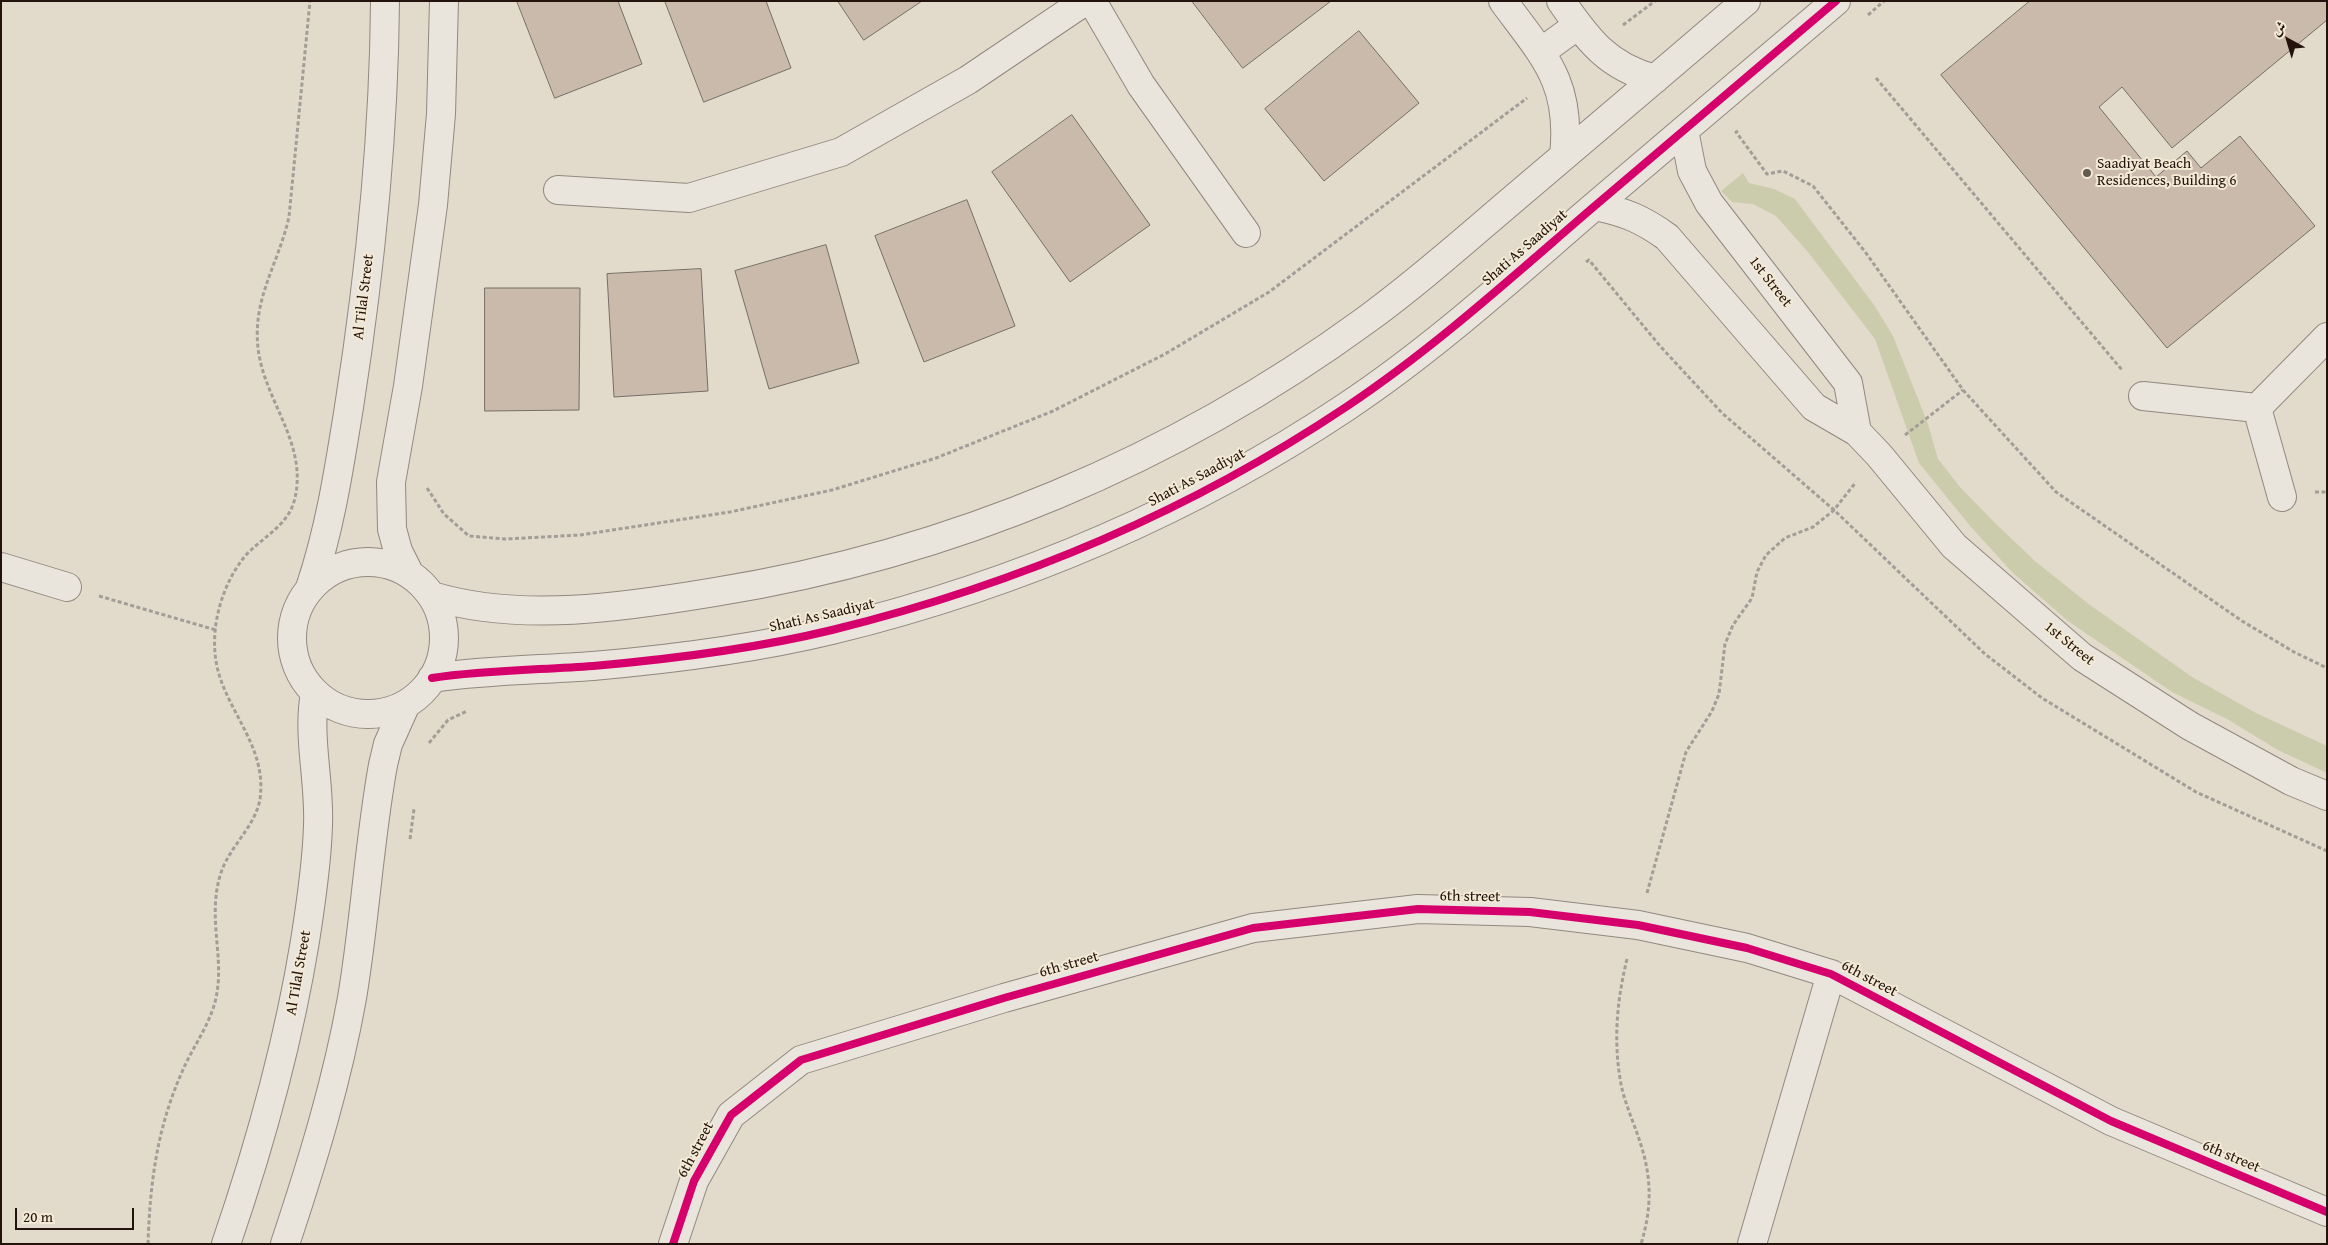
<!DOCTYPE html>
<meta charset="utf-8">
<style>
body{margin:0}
#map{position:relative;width:2328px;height:1245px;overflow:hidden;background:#e2daca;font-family:"Gentium Book Plus",Amiri,serif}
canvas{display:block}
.frame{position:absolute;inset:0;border:2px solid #24130c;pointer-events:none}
.north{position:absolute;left:2263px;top:15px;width:50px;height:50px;-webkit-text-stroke:4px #f3ead6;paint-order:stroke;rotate:321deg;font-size:14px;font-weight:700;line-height:20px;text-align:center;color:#24130c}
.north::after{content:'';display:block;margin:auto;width:18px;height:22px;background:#24130c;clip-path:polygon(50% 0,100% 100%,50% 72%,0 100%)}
.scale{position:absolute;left:15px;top:1208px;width:119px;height:22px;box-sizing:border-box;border:2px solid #24130c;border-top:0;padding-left:6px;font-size:15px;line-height:18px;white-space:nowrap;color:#24130c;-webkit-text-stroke:4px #f3ead6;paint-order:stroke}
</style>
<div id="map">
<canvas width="2328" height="1245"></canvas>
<div class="frame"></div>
<div class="north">ش</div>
<div class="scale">20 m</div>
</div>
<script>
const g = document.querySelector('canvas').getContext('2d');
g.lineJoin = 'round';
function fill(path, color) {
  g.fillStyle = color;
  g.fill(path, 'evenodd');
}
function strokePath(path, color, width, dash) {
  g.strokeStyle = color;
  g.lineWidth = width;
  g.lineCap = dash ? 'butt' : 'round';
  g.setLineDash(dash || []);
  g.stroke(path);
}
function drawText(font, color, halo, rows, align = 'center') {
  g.font = font + ' "Gentium Book Plus",serif';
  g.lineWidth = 4;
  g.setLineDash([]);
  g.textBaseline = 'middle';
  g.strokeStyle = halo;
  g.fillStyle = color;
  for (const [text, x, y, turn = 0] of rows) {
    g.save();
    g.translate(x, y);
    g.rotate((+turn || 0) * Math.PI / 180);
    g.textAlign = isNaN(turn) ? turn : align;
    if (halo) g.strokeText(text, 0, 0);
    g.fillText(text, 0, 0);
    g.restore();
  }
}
fill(new Path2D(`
 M1743,173L1749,183L1774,189L1795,199L1874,305L1893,336L1928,424L1938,459L1960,487L1996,524L2036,562L2090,605L2192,677L2256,713L2327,746V773L2278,750L2227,719L2172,692L2068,621L2013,573L1971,527L1919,463L1875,339L1808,252L1776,216L1753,204L1732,202L1721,191Z`), '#caccac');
const building = new Path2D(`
 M517,1H618L642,64L555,98Z
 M665,1H766L791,68L704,102Z
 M838,1H922L864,40Z
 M1192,1H1331L1243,68Z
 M2030,1H2327V20L2172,148L2122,87L2099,107L2156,177L2187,151L2201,168L2240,136L2315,226L2167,348L1941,75Z
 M1359,31L1419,103L1324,181L1265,109Z
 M1072,115L1150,225L1070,282L992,172Z
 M967,200L1015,326L924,362L875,236Z
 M826,245L859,363L769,389L735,271Z
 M701,269L708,391L614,397L607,274Z
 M485,288H580L579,410L485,411Z`);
fill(building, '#cabaab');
strokePath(building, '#756e66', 1);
const minor = new Path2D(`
 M1092,1L1141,85L1246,233
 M1503,1C1544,57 1572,82 1564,156
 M1561,1C1588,40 1608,67 1655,79
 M1541,52L1578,25
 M1684,130L1692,171L1709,203L1848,383L1857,432
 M558,190L689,198L841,152L968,80L1085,1
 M1595,206C1625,212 1642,219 1667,237L1814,407L1857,432L1879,455L1954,546L2082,657L2190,726L2291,781L2327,796
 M2143,396L2257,408
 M2257,408L2327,337
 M2257,408L2282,497
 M292 638a76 76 0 1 1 152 0a76 76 0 1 1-152 0Z
 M1,567L67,587
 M409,573L398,551L392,529L391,482L408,386L433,205L441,114L444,1
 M310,588C330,529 339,469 349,407C370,273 384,137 385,1
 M432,596C521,623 625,607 715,592C951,554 1173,461 1366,320C1417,283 1464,241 1511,201C1590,134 1668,68 1746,1
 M432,678C486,670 539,670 593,666C673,659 754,649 832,630C1015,585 1189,512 1346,407C1433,349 1511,278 1590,210C1672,140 1754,71 1836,1
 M226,1244C260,1145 288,1045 305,941C311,903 317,863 318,825C320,781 307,737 315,693
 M285,1244C312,1163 337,1082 352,998C365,921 369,842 383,765L388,744L406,704
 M673,1244L694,1181L731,1115L801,1060L1004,998L1253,928L1418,909L1530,912L1638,925L1747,948L1831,974L2111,1121L2327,1212
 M1752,1244L1831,974`);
strokePath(minor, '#90897f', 30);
strokePath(new Path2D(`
 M1868,15L1884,1
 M1623,25L1655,1
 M1876,78L2122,370
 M1738,131L1736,132L1767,174L1783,171L1813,186L1866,253L1963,390L2056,492L2242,621L2294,652L2327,668
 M1586,262L1589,260L1660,346L1722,413L1834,510L1985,654L2042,698L2196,792L2327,851
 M1905,435L1963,390
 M427,488L444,514L469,536L506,539L580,535L730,512L832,490L936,458L1053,411L1165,354L1269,292L1527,98
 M2315,492H2327
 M99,596L216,630
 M429,743L448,720L467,711
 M410,839L414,809
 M1647,893L1686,752L1712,711L1719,694L1725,644L1733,625L1752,598L1757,572L1766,555L1785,538L1813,527L1834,510L1856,482
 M1627,959C1617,1000 1613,1041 1621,1084C1625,1104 1634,1123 1640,1142C1652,1178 1652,1208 1641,1244
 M148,1244C150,1183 157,1128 182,1072C192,1048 208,1028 215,1002C226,960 207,920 220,876C228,847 255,828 260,799C268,742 219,706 215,653C212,620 224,581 246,555C264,536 289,525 295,498C307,445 268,405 259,355C250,301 278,266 289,217L310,1`), '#a29e97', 3, [4, 2.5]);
strokePath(minor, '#e9e4dc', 28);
strokePath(new Path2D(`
 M432,678C486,670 539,670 593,666C673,659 754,649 832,630C1015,585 1189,512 1346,407C1433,349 1511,278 1590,210C1672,140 1754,71 1836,1
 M673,1244L694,1181L731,1115L801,1060L1004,998L1253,928L1418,909L1530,912L1638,925L1747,948L1831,974L2111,1121L2327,1212`), '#d6006c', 8);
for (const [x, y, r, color] of [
 [2087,173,5,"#66594e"]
]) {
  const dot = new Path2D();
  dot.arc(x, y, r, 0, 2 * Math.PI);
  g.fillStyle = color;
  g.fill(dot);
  strokePath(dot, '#f3ead6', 2);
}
drawText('15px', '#24130c', '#f3ead6', [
 ["Saadiyat Beach",2097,164],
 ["Residences, Building 6",2097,181]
], 'left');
drawText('15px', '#24130c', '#f3ead6', [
 ["Shati As Saadiyat",1525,248,-41],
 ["1st Street",1770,282,52],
 ["Al Tilal Street",364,297,-83],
 ["Shati As Saadiyat",1197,478,-28],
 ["Shati As Saadiyat",822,616,-13],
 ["1st Street",2069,644,39],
 ["6th street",1470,897,1],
 ["6th street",1069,965,-16],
 ["Al Tilal Street",299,973,-80],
 ["6th street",1869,979,28],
 ["6th street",696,1150,-62],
 ["6th street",2231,1157,23]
]);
</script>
